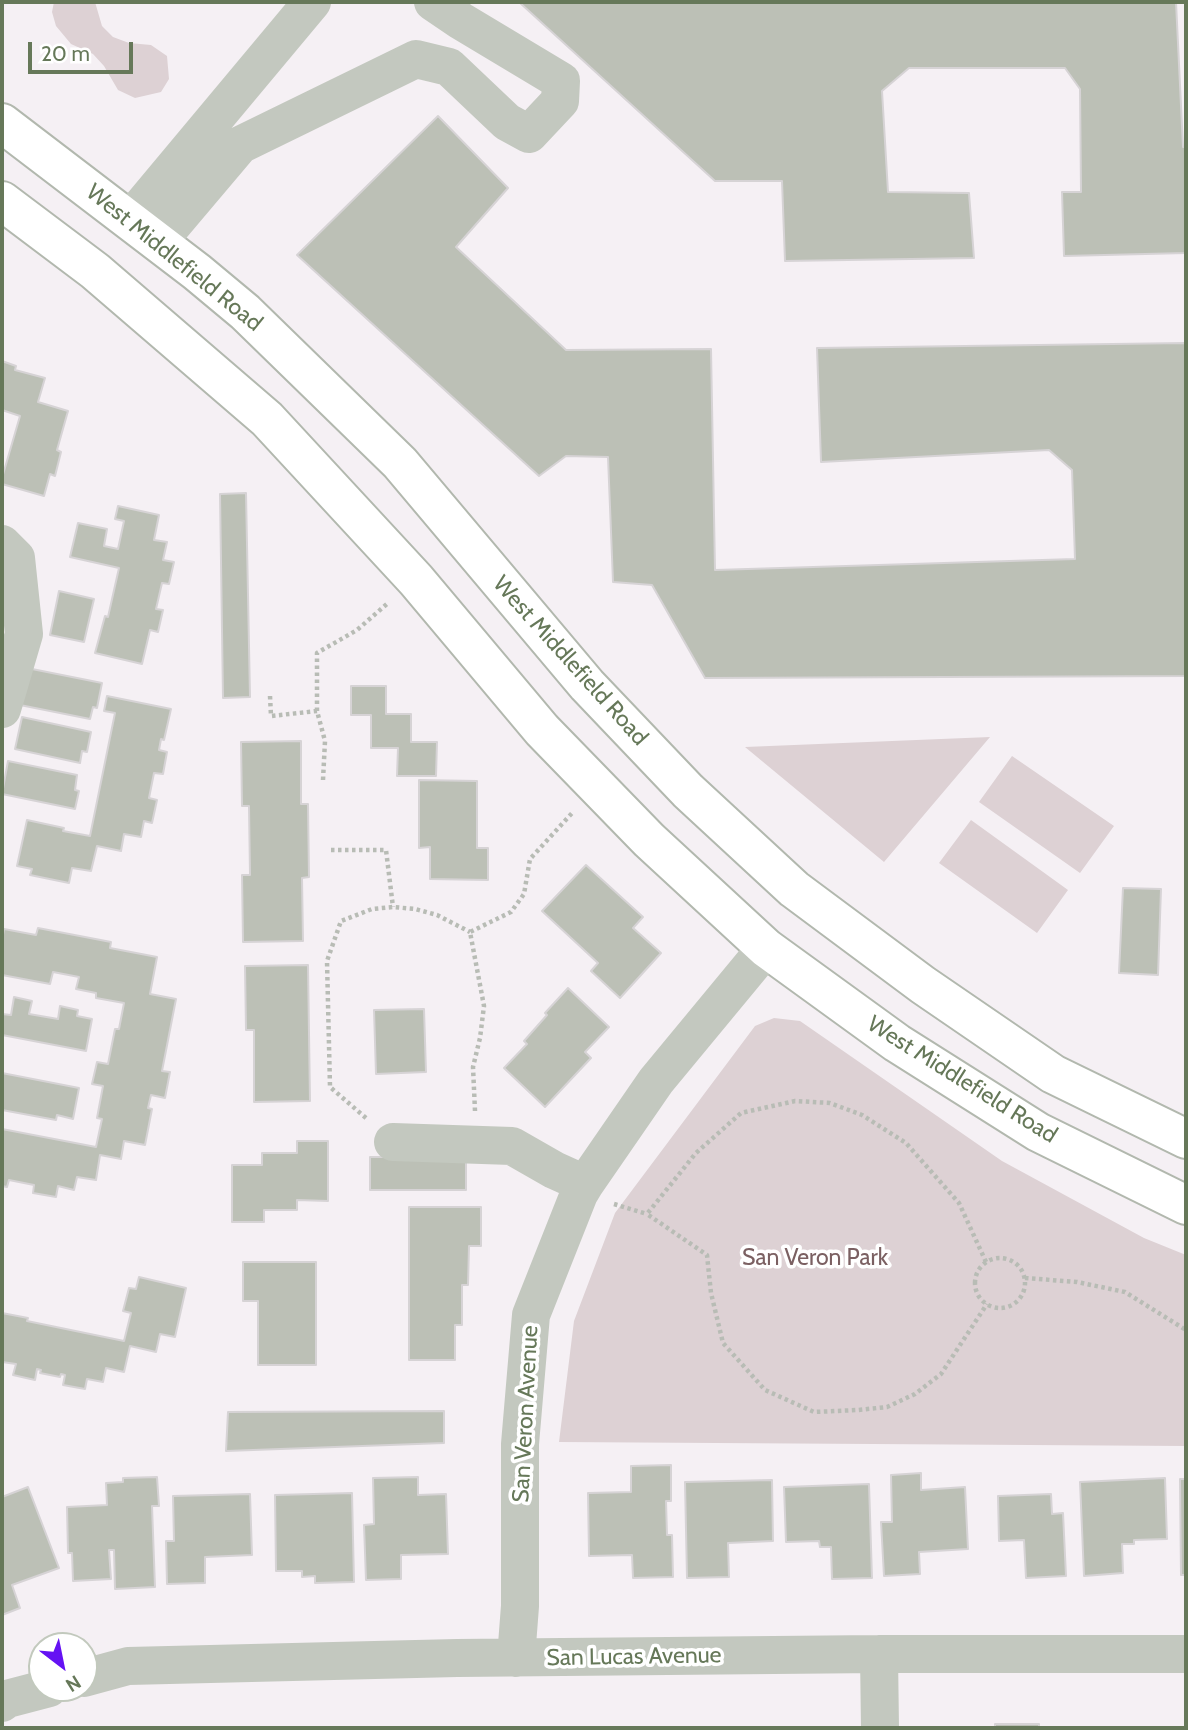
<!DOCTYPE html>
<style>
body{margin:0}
#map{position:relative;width:1188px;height:1730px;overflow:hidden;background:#f5f0f4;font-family:Cabin,sans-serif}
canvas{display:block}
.frame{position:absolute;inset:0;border:4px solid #667859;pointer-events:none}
.north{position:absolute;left:28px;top:1632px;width:70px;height:70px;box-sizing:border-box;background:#fff;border:2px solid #c2c9bd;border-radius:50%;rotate:148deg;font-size:19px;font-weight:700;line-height:28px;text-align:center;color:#667859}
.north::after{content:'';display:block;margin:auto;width:24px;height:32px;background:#6512f3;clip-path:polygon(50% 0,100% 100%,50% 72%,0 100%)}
.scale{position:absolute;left:28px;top:42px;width:105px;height:32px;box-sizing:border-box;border:4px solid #667859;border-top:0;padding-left:9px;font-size:21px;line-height:24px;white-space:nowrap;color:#667859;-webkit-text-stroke:5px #fff;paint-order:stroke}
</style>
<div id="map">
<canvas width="1188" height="1730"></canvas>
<div class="frame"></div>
<div class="north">N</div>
<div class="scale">20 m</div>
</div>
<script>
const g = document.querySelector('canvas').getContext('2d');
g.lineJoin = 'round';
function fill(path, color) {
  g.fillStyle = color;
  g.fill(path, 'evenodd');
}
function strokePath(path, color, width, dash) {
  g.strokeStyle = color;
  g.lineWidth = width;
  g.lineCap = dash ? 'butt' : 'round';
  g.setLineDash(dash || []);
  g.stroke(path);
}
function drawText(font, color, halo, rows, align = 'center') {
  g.font = font + ' Cabin,sans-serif';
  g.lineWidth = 7;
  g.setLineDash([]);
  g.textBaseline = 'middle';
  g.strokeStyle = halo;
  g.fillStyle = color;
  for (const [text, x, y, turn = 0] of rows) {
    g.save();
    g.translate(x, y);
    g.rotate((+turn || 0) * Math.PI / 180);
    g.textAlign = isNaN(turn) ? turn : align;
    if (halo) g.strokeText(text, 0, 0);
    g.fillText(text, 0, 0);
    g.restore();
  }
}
fill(new Path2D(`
 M54,2H95L102,26L113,37L129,43L151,45L167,56L169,79L161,92L135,98L118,90L104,66L93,54L71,44L56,26L52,12Z
 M990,737L884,862L745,747Z
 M1012,756L1114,826L1080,873L979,802Z
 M971,820L1068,890L1037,933L939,863Z
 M774,1018L800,1021L1002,1161L1144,1238L1186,1255V1446L559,1442L574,1321L615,1213L755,1026Z`), '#ddd1d4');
const building = new Path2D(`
 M519,2H1176L1183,147H1186V253L1064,256L1062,192H1081L1080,89L1065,68H909L882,91L888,192L969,193L974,258L785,261L782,181H715Z
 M438,116L508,188L456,247L566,350L711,349L715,570L1075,559L1072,470L1049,450L821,462L817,348L1186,343V676L705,678L652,585L613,582L608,457L566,456L539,476L297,255Z
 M2,361L16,366L15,370L45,378L38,402L68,411L57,450L61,452L55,476L50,474L44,496L2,484V478L20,416L2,410Z
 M246,493L250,697L223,698L220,494Z
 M118,506L159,515L154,540L167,542L163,560L174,562L169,584L162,583L156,609L163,610L158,632L150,630L142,664L95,653L105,616L108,617L119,568L70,557L78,523L107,529L104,546L118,549L124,521L115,519Z
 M59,591L94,599L84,642L50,635Z
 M27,668L102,683L97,708L93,707L90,719L20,705Z
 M351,686H386V714H411V742H437L436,776H397L398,748H371V715H351Z
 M107,696L171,709L164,740L161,739L159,750L167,752L163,774L154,773L149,798L157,800L152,823L144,821L141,837L124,834L121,851L97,846L91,871L72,868L69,883L30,875L32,869L17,866L27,820L64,828L63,831L90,836L115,713L104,711Z
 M22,717L91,732L87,752L82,751L80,763L15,749Z
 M301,741V804H308L309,877L302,878L303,941L243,942L242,875H250L249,806H242L241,742Z
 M8,761L77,775L75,790L79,791L75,809L2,794Z
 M419,780L477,781V848H488V880L430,879V847L419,848Z
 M586,865L643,917L633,928L661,953L620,998L591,971L598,963L542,911Z
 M1123,888L1161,889L1158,975L1119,973Z
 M38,928L111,942L110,948L157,957L150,994L176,999L162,1071L170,1072L165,1098L151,1095L148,1108L152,1109L145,1145L124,1141L121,1159L100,1155L96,1180L77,1177L74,1190L58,1186L56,1197L33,1193L34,1185L9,1180L7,1187L2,1186V1129L96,1147L102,1119L97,1118L103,1086L92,1084L97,1062L108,1064L115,1029H119L124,1003L96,998V993L76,989L79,977L53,972L50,984L2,975V940L4,929L36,935Z
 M308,965L310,1101L254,1102V1030H246L245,966Z
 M568,988L609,1027L585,1052L591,1058L545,1107L504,1068L527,1044L524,1041L547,1015L545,1013Z
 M14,997L32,1001L29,1014L58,1019L60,1006L78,1010L77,1016L92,1019L86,1051L2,1035V1014L11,1015Z
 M424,1009L426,1072L376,1074L374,1010Z
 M2,1073L79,1088L73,1119L57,1115L56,1120L2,1110Z
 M297,1141H328V1201L297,1200V1210H264V1222H232V1165H262V1153H297Z
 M370,1157H466V1190H370Z
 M409,1207H481V1246H469L468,1285H462V1325H455V1360H409Z
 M243,1262H316V1365H258V1301H243Z
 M139,1277L186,1288L175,1337L160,1334L156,1352L130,1346L124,1372L106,1368L103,1382L87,1379L85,1389L63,1385L65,1375L61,1374L60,1377L40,1373L41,1370L37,1369L35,1380L13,1375L16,1364L2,1362V1363V1313L28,1318L27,1321L124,1341L131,1313L123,1311L129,1288L136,1289Z
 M444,1411V1443L226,1451L228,1412Z
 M671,1465V1501H666L667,1535H672L673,1577L633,1578L632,1555L589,1556L588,1493L631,1492V1466Z
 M921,1473V1490L965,1487L968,1549L919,1552L920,1574L884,1576L881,1522H892L891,1475Z
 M157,1477L159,1506H152L155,1587L115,1589L114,1550H109L111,1579L73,1581L72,1553H68L67,1507L107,1505L106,1483L123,1482V1478Z
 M418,1477V1495L446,1494L448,1554L401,1555V1579L366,1580L364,1525L374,1524L373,1478Z
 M1165,1478L1167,1539L1134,1540V1544H1122L1123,1573L1084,1576L1080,1482Z
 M1180,1479H1186V1575H1181Z
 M772,1480L773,1541L728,1543L729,1577L687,1578L685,1482Z
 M869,1484L872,1578L832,1579L831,1547H820L819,1541L786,1542L784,1487Z
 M28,1487L59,1568L12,1585L20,1608L2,1615V1497Z
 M352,1493L354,1582L315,1583V1576L302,1577V1571H276L275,1495Z
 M250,1494L252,1555L205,1557V1583L167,1584L166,1541H174L173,1496Z
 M1051,1494L1052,1514L1063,1513L1066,1576L1026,1578L1024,1540L999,1541L998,1496Z
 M995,1724H1039V1728H995Z`);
fill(building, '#bcc0b6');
strokePath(building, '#d6d3d5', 2);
const major = new Path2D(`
 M2,123L197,272L245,312L400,463L587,685L688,791L794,889L923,985L1053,1074L1186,1139
 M2,201L95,271L267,419L416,580L542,730L649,840L766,948L897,1043L1038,1132L1186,1205`);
strokePath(major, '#b2b8ae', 42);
strokePath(new Path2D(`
 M270,696L271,716L317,711
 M323,780L325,741L317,711V653L357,630L388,603
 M331,850H386L393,907
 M475,1111L473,1067L480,1038L484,1006L470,932L511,912L524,894L530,859L573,812
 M366,1118L330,1087L327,961L341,921L372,909L393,907L415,909L437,915L470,932
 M614,1204L647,1214
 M975 1283a25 25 0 1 1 50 0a25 25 0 1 1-50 0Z
 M986,1262L959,1203L906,1143L862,1115L830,1103L795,1101L741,1113L696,1153L647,1214L707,1255L711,1293L723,1343L765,1390L814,1412L858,1410L887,1407L915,1394L941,1374L987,1304
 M1025,1278L1077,1282L1125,1292L1186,1330`), '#b8bcb5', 4.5, [3.5, 3.5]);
strokePath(new Path2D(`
 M130,220L312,2
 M158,242L240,145L416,59L449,67L507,122L529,134L560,101L561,81L461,21L433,2
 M2,544L16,558L24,634L2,709
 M393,1142L512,1146L554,1170L585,1184
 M879,1654L880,1728
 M516,1658L520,1606V1444L531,1315L579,1194L585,1184L656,1081L766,948
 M84,1678L128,1666L457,1658L879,1654H1186
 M2,1703L7,1699L49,1688`), '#c3c8bf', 38);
strokePath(major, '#fff', 38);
drawText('23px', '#667859', '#fff', [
 ["West Middlefield Road",174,258,39],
 ["West Middlefield Road",570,661,48],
 ["West Middlefield Road",962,1080,32],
 ["San Veron Avenue",526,1414,-87],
 ["San Lucas Avenue",634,1657,-1]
]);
drawText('23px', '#7b6062', '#fff', [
 ["San Veron Park",815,1258]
]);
</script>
